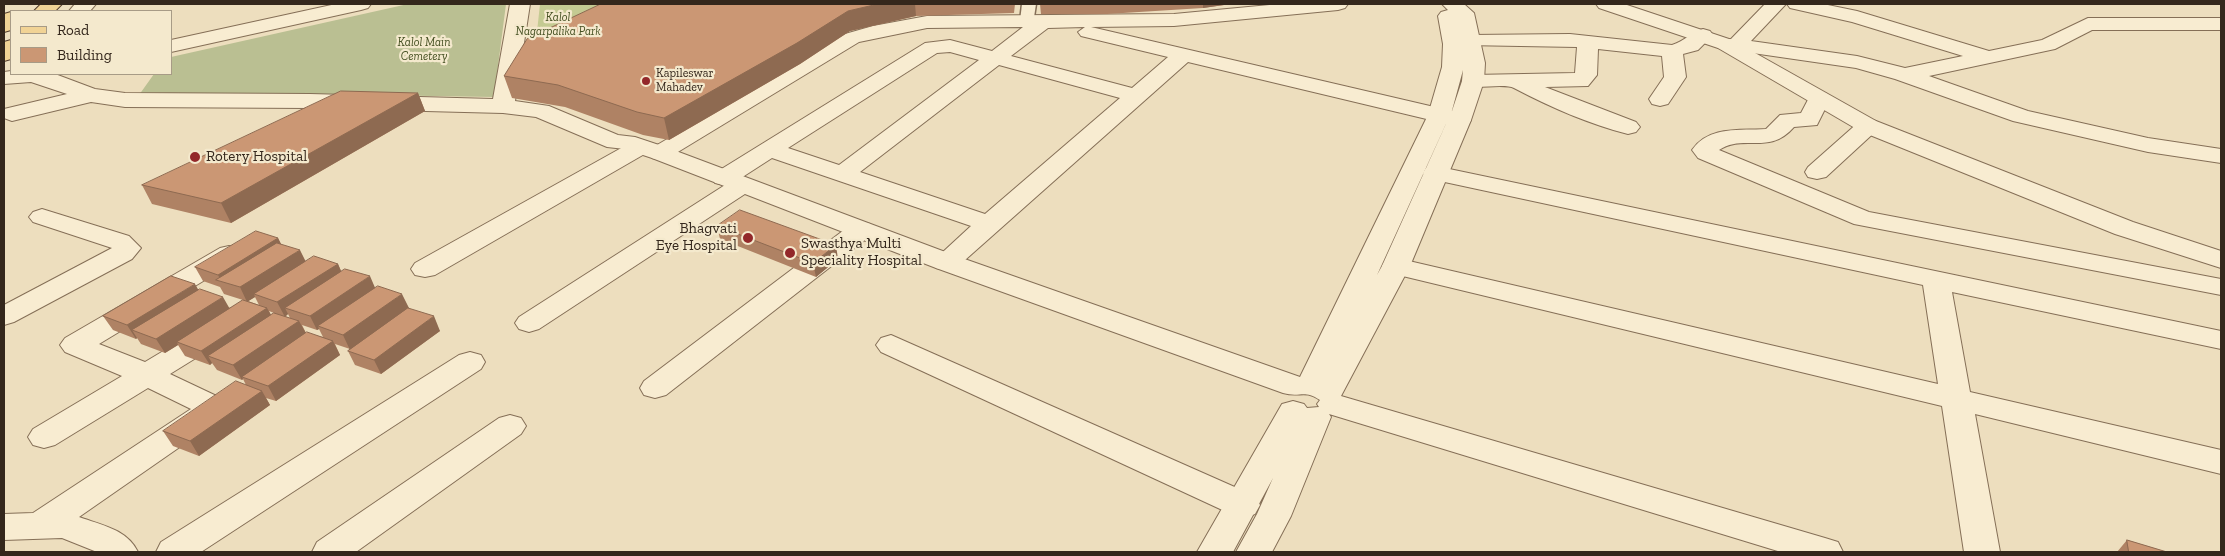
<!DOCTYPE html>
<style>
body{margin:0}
#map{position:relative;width:2225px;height:556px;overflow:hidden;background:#eddebe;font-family:"Zilla Slab",serif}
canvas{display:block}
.frame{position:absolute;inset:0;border:5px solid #34271c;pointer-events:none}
.legend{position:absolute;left:10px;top:10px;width:162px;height:65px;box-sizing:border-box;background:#f4e9cd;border:1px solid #a79b86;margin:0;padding:6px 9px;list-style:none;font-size:15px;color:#34271c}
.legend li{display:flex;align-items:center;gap:10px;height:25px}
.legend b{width:25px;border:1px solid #a79b86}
</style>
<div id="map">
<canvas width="2225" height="556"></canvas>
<div class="frame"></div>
<ul class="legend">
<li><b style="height:6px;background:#f1d395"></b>Road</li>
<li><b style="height:14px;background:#cb9774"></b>Building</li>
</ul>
</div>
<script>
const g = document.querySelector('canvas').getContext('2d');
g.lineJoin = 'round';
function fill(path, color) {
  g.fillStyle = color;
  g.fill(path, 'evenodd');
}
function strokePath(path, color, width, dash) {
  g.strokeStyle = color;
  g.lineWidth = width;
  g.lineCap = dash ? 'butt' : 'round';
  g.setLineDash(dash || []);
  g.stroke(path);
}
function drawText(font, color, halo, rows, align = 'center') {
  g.font = font + ' "Zilla Slab",serif';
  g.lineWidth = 4.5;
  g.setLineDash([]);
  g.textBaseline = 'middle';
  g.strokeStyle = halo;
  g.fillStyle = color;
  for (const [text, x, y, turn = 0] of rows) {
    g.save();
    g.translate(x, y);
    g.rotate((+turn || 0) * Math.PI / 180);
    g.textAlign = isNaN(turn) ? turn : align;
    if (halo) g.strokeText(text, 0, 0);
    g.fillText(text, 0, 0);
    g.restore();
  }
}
fill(new Path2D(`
 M540,4H647L534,60Z`), '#c4ca92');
fill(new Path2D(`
 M408,4H506L494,97L304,94L139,95L154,74H171V57Z`), '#babf92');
const pedestrian = new Path2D(`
 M1022,4H1036L1033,24H1023L1020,21Z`);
const minor = new Path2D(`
 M1280,4H1348L1345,8L1338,10L1174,26L1091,27L1460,113L1468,115L1471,120L1468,125L1460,127L1188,62L956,268L946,270L936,268L932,262L971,226L772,158L741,178L751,180L754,185L751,190L539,329L529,332L519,329L515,323L519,317L725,185L715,183L712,178L715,173L925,43L950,40L992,51L1023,27L927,28L859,42L668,158L660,160L652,158L648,153L652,148L845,34L873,26L927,16L1174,14ZM1085,27L1078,32L1081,36L1168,57L1132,88L1011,56L1048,28ZM950,52L979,60L839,165L788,148L937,53ZM999,65L1120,98L985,214L860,172Z
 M1765,4H1786L1751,41L1857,56L1905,68L1963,56L1852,22L1790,8L1787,4H1823L1857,11L1989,51L2042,40L2088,18H2221V30H2092L2055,49L1929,76L2028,111L2148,138L2221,149V163L2148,152L2013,121L1895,79L1856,68L1718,48L1715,44L1718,40L1731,39Z
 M1703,29L1710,31L1713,35L1698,50L1683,54L1686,77L1668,104L1660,106L1652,104L1649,99L1664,77L1662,56L1598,49L1597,75L1588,86L1545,87L1636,122L1640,127L1636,132L1628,134C1589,124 1550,107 1514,88C1505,83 1479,89 1465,86L1462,81L1465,76L1473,75L1575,73L1577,47L1464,45L1461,41L1464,37L1471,35L1570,34L1672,45C1685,41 1691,32 1703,29Z
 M1819,92L1827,94L1830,99L1817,125L1794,127C1769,156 1744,133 1719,150L1869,212L2221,279V295L1854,224L1698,158L1692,150C1709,125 1741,131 1766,129L1780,115L1801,113L1811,94Z
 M1868,119L1876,121L1879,126L1876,131L1826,177L1817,179L1808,177L1805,172L1808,167L1860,121Z
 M640,140L648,142L652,147L648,152L435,275L425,277L415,275L411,269L415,263L632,142Z
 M1435,166L2221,331V349L1952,292L1970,392L2221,450V474L1975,414L2000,552H1964L1942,406L1386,272L1382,266L1386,260L1396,258L1938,384L1923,285L1426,178L1423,173L1426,168Z
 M42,209L129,236L141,248L132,259L14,322L4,325V305L112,248L33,222L29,217L33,212Z
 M861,222L870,224L874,230L870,236L666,395L655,398L644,395L640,388L644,381L852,224Z
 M229,246L238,248L242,254L238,260L99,344L145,362L205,326L215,324L225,326L230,333L225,340L170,374L225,400L230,408L225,416L214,419L210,426L79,517C101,525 127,529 138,552H97L62,538L4,540V514L33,513L191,409L148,388L55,445L44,448L33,445L28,437L33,429L122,376L65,352L60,345L65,338L220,248Z
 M891,335L1255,496L1260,505L1255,514L1243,518L1231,514L881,352L876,345L881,338Z
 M470,352L481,355L485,362L481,369L201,552H156L161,542L459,355Z
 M510,415L521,418L526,426L521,434L356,552H312L317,542L499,418Z`);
const tertiary = new Path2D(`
 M75,4H96L90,11H69Z
 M336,4H371L368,8L361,10L171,52V40Z
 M510,4H530L515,101L549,106L618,135L635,137L668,148L956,256L1300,377L1428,115L1442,67L1443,44L1438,16L1441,12L1448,10L1442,4H1464L1474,13L1485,63L1484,81L1471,120L1410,266L1341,396L1825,538L1838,542L1843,552H1781L1329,414L1331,417L1291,516L1272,552H1236L1257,514L1273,478L1233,552H1197L1282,404L1293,401L1304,404L1307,408L1319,407L1317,404L1320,400C1303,389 1301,398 1283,393L936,268L652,158L625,149L607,147L536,117L503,113L310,108L125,107L91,102L12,121L4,118V109L67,94L31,82L4,84V72L11,71V74H55L95,89L125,93L310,94L493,99ZM1463,70L1462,81L1451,114ZM1450,115L1382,266L1377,275Z
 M1596,4H1624L1732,40L1876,121L2133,222L2221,251V268L2115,234L1860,131L1718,48L1599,8Z`);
const primary = new Path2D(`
 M41,4H62L55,11H34Z
 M11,12V30L4,32V14Z
 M11,40V59L4,61V42Z`);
strokePath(pedestrian, '#856f57', 3);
strokePath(minor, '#856f57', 2);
strokePath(tertiary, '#856f57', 2);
strokePath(primary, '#523d2c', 2);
fill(pedestrian, '#f8ecd1');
fill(minor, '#f8ecd1');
fill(tertiary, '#f8ecd1');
fill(primary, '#f1d395');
fill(new Path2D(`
 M601,4H1015L1014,13L916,16L850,31L800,64L669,140L643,135L565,107L512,98L504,76Z
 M1040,4H1231L1203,8L1107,14H1041Z
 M418,93L425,111L231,223L152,204L142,185Z
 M717,226L838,259L816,277L720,239Z
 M278,238L281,244L306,262L338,264L341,271L375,288L409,308L440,331L381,374L355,365L348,351L350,349L335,344L340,355L276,401L266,398L270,405L199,456L173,446L163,431L246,385L243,379L242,380L217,370L212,363L210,365L185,356L178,345L165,353L141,344L137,338L136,339L113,330L103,316L198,290L230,308L243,300L224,294L220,287L203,281L195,267ZM255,297L259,305L248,301ZM269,311L274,313L271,315ZM288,314L290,318L285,316ZM302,325L317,330L319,329L323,337L306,333Z
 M2127,540L2167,552H2117Z`), '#af8264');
fill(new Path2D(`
 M878,4H915L916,16L850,31L800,64L669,140L664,118L848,11Z
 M1203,4H1231L1203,8Z
 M418,93L425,111L231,223L221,203Z
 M278,238L285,252L221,281L218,275Z
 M836,245L838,259L816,277L813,263Z
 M300,250L307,264L254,294L255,297L247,302L240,287Z
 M338,264L344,278L285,308L288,314L285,317L277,302Z
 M370,276L376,290L318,326L319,329L317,330L310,316Z
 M195,284L203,298L132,330L137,338L136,339L127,325Z
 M402,294L409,308L350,350L343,335Z
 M223,297L231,311L177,342L178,345L165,353L156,339Z
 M267,308L275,322L208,356L212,363L210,365L201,351Z
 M434,316L440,331L381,374L374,360Z
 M299,321L307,335L242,377L243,379L242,380L233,365Z
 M333,341L340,355L276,401L268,386Z
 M262,391L270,405L199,456L190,441Z`), '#8e6a51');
const building = new Path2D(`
 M601,4H878L848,11L797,43L664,118L637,112L558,85L504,76L527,39Z
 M341,91L418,93L221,203L142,185Z
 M740,210L836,245L813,263L717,226Z
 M256,231L278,238L218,275L195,267Z
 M277,243L300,250L240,287L216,280Z
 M314,256L338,264L277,302L254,294Z
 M345,269L370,276L310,316L285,308Z
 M171,276L195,284L127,325L103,316Z
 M378,286L402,294L343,335L318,326Z
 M200,289L223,297L156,339L132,330Z
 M243,300L267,308L201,351L177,342Z
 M408,308L434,316L374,360L348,351Z
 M274,313L299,321L233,365L208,356Z
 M307,332L333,341L268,386L242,377Z
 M236,381L262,391L190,441L163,431Z
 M2127,540L2167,552H2129Z`);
fill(building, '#cb9774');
strokePath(building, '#8e6a51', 1);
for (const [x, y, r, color] of [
 [646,81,5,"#93282a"],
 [195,157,6,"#93282a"],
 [748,238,6,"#93282a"],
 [790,253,6,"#93282a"]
]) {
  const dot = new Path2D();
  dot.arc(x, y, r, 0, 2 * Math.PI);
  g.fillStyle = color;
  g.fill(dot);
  strokePath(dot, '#f4e9cd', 2);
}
drawText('italic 12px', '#455022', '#f4e9cd', [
 ["Kalol",558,18],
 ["Nagarpalika Park",558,32],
 ["Kalol Main",424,43],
 ["Cemetery",424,57]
]);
drawText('12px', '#34271c', '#f4e9cd', [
 ["Kapileswar",656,74],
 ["Mahadev",656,88]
], 'left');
drawText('15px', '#34271c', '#f4e9cd', [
 ["Rotery Hospital",206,157],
 ["Bhagvati",737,229,"right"],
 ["Eye Hospital",737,246,"right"],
 ["Swasthya Multi",801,244],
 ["Speciality Hospital",801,261]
], 'left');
</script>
